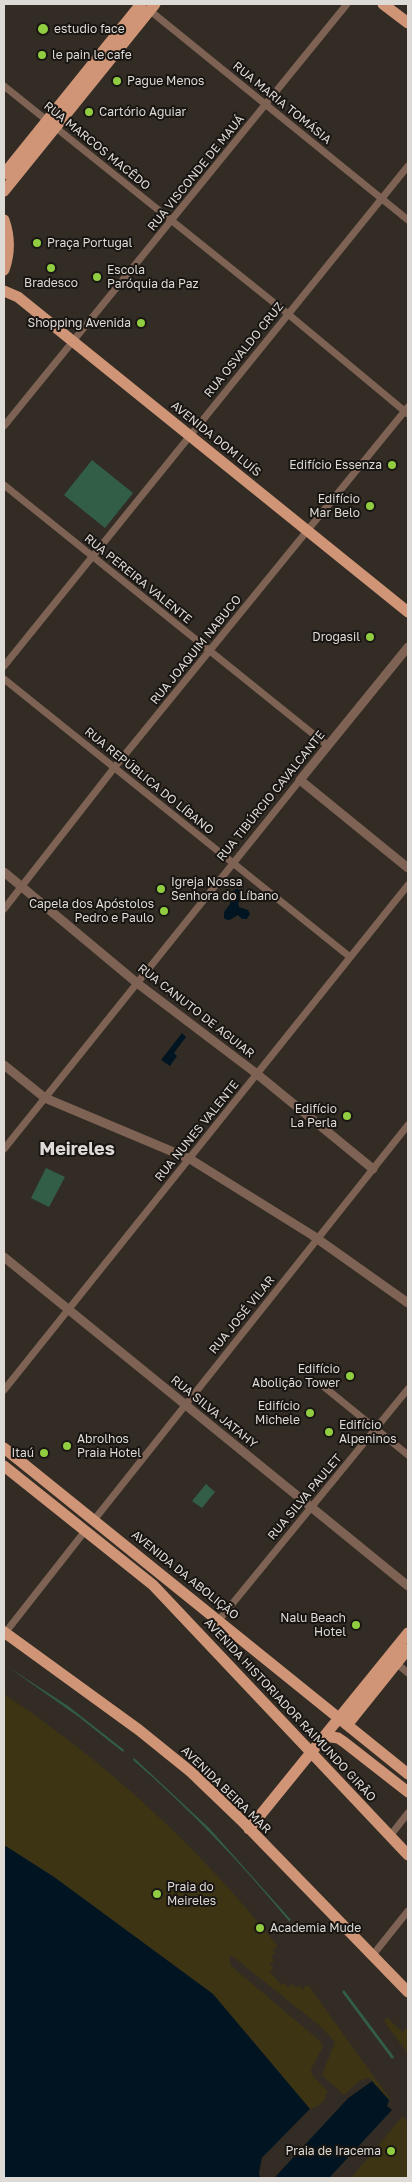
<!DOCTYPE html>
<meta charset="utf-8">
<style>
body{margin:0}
#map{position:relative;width:412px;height:2182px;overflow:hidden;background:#322c25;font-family:"Golos Text",sans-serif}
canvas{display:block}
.frame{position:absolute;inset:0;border:5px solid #dedad5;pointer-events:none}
</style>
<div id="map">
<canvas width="412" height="2182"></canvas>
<div class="frame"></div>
</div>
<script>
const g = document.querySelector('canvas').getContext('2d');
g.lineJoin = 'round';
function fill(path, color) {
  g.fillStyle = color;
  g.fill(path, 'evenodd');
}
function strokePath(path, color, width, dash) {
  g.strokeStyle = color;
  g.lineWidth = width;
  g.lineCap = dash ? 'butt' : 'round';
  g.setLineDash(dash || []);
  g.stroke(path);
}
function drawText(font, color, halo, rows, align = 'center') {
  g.font = font + ' "Golos Text",sans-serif';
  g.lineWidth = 4;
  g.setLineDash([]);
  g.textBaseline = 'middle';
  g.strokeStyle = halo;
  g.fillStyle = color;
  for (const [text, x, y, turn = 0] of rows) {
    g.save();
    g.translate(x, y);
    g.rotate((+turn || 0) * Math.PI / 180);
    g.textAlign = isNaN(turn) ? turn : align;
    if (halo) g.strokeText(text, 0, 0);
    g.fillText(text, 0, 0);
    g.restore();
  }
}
fill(new Path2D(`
 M92,460L133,493L105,528L64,495Z
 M46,1168L65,1177L49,1207L31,1198Z
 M206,1484L215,1492L202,1508L192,1501Z
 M8,1667L68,1706L124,1750L123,1752L79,1717Z
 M134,1758L209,1828L291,1920L289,1921C241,1863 190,1809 133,1760Z
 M344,1990L394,2057L392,2059L342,1992Z`), '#325e48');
fill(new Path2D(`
 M4,1694C110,1765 198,1847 278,1946L273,1950L275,1953L271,1957L274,1961L270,1964L273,1968L270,1971L281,1985L284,1983L288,1987L292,1984L296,1988L299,1985L302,1989L308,1985L390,2099L389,2100L369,2078L360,2080L344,2095L322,2075L335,2042L320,2026L232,1956L229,1957L231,1966L320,2041L323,2047L311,2069L312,2075L327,2091C326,2101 319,2107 310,2109L213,1994L54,1877L4,1845Z
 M387,2017L402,2032L408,2027V2054L384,2021Z
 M403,2116L408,2123V2178H351Z`), '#3d3414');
fill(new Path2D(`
 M236,889L240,890L243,897L238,903L239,907L248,910L250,914L247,919H242L238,915C232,917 231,923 224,918V912L230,904L231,893Z
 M182,1033L186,1037L174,1053L177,1056L170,1066L161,1060Z
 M4,1845L54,1877L213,1994L310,2109L262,2158L259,2174L261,2178H4Z
 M372,2081L389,2100L387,2106L392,2110L329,2178H274L348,2098Z`), '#001521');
fill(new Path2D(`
 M370,2079L372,2081L348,2098L274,2178H272L346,2096Z
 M310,2109H312V2111L265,2159L262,2173L264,2178H261L259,2174L262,2158Z`), '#322c25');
strokePath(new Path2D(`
 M148,9L408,220
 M4,86L288,314L408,414
 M4,426L347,4
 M4,485L328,746
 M4,666L408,166
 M4,679L350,957
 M4,909L114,768L408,407
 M4,1149L300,780
 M323,1386L408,1455
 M4,1390L408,885
 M94,1520L408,1125
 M219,1620L408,1389
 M5,1633L85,1531
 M395,1662L408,1673
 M390,1836L408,1813
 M372,1956L408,1911`), '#7e6253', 7);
strokePath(new Path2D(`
 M408,647L300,780L408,868
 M4,872L137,983L257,1074L373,1169
 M4,1065L45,1098L190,1159L312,1235L408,1303
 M4,1257L408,1586`), '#7e6253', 9);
strokePath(new Path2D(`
 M383,4L408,23
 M4,174L141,4
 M4,191L155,4
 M4,220C10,237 10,253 4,270
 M4,291L18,297L408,612
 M4,1448L408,1774
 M4,1466L153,1585L408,1855
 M4,1632L139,1730L191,1772L241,1820L408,1992
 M347,1725L408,1649
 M325,1736L338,1738L344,1742L408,1792
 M249,1829L408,1633`), '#cf9576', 11);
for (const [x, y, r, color] of [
 [43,29,6,"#91cd40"],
 [42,55,5,"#91cd40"],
 [117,81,5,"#91cd40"],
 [89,112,5,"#91cd40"],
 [37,243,5,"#91cd40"],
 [51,268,5,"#91cd40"],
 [97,277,5,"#91cd40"],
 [141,323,5,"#91cd40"],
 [392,465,5,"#91cd40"],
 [370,506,5,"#91cd40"],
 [370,637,5,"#91cd40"],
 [161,889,5,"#91cd40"],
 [164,911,5,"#91cd40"],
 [347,1116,5,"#91cd40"],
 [350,1376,5,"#91cd40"],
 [310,1413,5,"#91cd40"],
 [329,1432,5,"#91cd40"],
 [67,1446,5,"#91cd40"],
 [44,1453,5,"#91cd40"],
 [356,1625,5,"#91cd40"],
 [157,1894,5,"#91cd40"],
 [260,1928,5,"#91cd40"],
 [391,2151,5,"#91cd40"]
]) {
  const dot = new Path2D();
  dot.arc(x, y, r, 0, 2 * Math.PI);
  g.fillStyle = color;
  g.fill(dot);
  strokePath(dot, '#181512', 2);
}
drawText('12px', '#dedad5', '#181512', [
 ["estudio face",54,29],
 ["le pain le cafe",52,55],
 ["Pague Menos",127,81],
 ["Cartório Aguiar",99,112],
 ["Praça Portugal",47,243],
 ["Escola",107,270],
 ["Paróquia da Paz",107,284],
 ["Bradesco",51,283,"center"],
 ["Shopping Avenida",131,323,"right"],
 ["Edifício Essenza",382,465,"right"],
 ["Edifício",360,499,"right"],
 ["Mar Belo",360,513,"right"],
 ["Drogasil",360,637,"right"],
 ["Igreja Nossa",171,882],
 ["Senhora do Líbano",171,896],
 ["Capela dos Apóstolos",154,904,"right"],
 ["Pedro e Paulo",154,918,"right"],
 ["Edifício",337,1109,"right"],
 ["La Perla",337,1123,"right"],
 ["Edifício",340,1369,"right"],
 ["Abolição Tower",340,1383,"right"],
 ["Edifício",300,1406,"right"],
 ["Michele",300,1420,"right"],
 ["Edifício",339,1425],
 ["Alpeninos",339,1439],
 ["Abrolhos",77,1439],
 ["Praia Hotel",77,1453],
 ["Itaú",34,1453,"right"],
 ["Nalu Beach",346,1618,"right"],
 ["Hotel",346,1632,"right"],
 ["Praia do",167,1887],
 ["Meireles",167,1901],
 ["Academia Mude",270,1928],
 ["Praia de Iracema",381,2151,"right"]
], 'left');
drawText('12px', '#dedad5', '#181512', [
 ["RUA MARIA TOMÁSIA",282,103,39],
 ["RUA MARCOS MACÊDO",97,146,39],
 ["RUA VISCONDE DE MAUÁ",196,173,-51],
 ["RUA OSVALDO CRUZ",244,350,-51],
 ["AVENIDA DOM LUÍS",216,439,39],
 ["RUA PEREIRA VALENTE",138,579,39],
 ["RUA JOAQUIM NABUCO",196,650,-51],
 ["RUA REPÚBLICA DO LÍBANO",149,781,39],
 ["RUA TIBÚRCIO CAVALCANTE",271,796,-51],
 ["RUA CANUTO DE AGUIAR",196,1011,38],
 ["RUA NUNES VALENTE",197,1131,-51],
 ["RUA JOSÉ VILAR",242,1315,-51],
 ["RUA SILVA JATAHY",214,1412,39],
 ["RUA SILVA PAULET",305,1497,-50],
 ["AVENIDA DA ABOLIÇÃO",185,1575,39],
 ["AVENIDA HISTORIADOR RAIMUNDO GIRÃO",290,1710,47],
 ["AVENIDA BEIRA MAR",226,1790,44]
]);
drawText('bold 18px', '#dedad5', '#181512', [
 ["Meireles",77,1149]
]);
</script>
